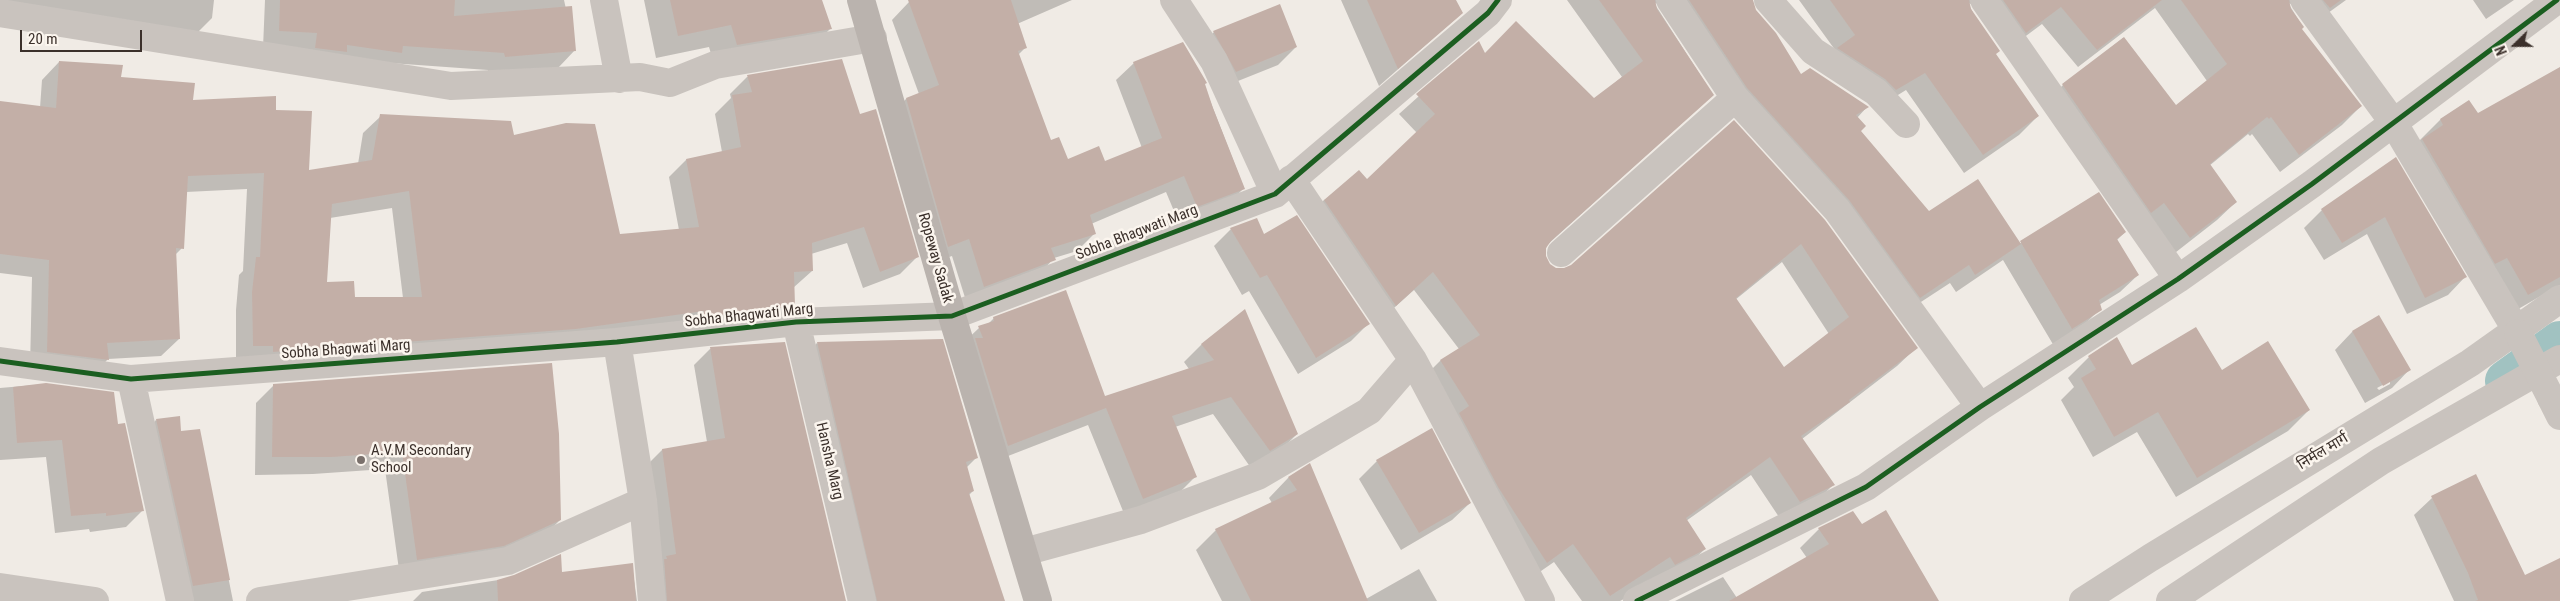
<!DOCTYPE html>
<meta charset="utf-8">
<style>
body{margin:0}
#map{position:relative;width:2560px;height:601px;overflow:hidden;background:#f0ebe5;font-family:"Roboto Condensed",sans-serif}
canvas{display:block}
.north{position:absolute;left:2490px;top:20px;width:50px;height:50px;-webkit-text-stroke:4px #fbf5ee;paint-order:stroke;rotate:248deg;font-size:14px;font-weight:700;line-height:20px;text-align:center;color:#3b302b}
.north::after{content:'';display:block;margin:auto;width:18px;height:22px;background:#3b302b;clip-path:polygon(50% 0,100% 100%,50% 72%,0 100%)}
.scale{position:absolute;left:20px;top:30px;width:122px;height:22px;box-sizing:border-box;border:2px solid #3b302b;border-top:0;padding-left:6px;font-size:15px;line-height:18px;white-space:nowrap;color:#3b302b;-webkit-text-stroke:4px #fbf5ee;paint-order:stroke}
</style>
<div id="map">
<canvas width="2560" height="601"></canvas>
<div class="north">N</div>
<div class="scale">20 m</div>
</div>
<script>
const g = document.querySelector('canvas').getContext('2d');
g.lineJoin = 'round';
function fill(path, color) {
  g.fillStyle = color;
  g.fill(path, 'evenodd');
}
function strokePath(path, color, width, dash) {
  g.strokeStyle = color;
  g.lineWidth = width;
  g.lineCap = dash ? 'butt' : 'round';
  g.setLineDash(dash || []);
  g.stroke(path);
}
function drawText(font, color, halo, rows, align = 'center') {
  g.font = font + ' "Roboto Condensed","Noto Sans Devanagari",sans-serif';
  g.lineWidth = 5;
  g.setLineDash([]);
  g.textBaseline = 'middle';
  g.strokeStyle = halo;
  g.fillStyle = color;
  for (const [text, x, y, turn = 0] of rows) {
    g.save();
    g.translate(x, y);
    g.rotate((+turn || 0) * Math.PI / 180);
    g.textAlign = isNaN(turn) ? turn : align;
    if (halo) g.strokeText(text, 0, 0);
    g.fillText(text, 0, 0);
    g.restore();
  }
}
fill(new Path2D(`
 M0,0H214L212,18L194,36Z
 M265,0H564L575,50L558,68L488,73V70L390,63L263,48Z
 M644,0H821L830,29L808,51L715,67L709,47L656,58Z
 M916,0H1072L1017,24L1025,48L1018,55L1050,141L1067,160L1104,163L1142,148L1116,80L1134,63L1204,85L1244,188L1226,206L1179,223L1166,192L1091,224L1094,234L1077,251L1054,258L1037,277L967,304L952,256L931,263L889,117L906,99L919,94L892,20L909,2Z
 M1341,0H1455L1462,13L1379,86Z
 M1567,0H1752L1755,11L1800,76L1867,107L1857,118L1859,131L1929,213L2019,244L2098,194L2125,232L2117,240L2138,275L2120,292L2099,305L2100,309L2082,327L2054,346L2003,260L1956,292L1950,283L1901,315L1830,218L1659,4L1654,3L1713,95L1547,245L1544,256L1548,264L1556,269H1565L1572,266L1734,122L1916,348L1897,366L1802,439L1833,485L1815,503L1781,520L1751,475L1686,521L1705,549L1686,567L1620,601H1582L1554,562L1528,580L1422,379L1440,361L1459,349L1414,290L1376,324L1306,219L1324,200L1367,180L1417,133L1399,114L1478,43L1484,54L1594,100L1622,77ZM1782,262L1829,334L1784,369L1735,300Z
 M1799,0H2346L2310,26L2291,4L2288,3L2303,27L2301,29L2361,106L2342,125L2280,172L2252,134L2250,136L2248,134L2209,166L2236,202L2217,220L2171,256L2044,104L2063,85L2123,38L2176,107L2207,81L2155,8L2078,67L2042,24L2007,50L1971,4L1968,3L1995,55L2038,116L2019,135L1964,173L1906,90L1877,108Z
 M2473,0H2514L2486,19Z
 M1214,32L1296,47L1278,65L1218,89L1196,50Z
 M841,61L860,116L917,257L900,274L863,288L847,243L811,254L812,271L793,288L794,306L777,323L236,363V310L239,275L243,271L247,189L186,192L182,248L175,255L179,339L161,356L108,359L91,377L30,369L32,277L0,273V102L40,108L42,80L59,62L119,78L192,101L275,111L308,171L358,164L363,133L381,116L513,136L619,235L679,230L669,177L686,160L722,152L715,114L731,98L730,94L747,77ZM392,208L403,298L354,299L326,283L330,218Z
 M2560,68V285L2506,316L2419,141L2440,120L2469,102L2477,115Z
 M2395,159L2465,277L2448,295L2407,314L2367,234L2324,260L2304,228L2322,210Z
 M1231,229L1263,236L1368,324L1351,341L1298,374L1249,291L1242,295L1214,246Z
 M2379,317L2409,370L2392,388L2365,403L2335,350L2352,332ZM2390,381V384L2379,390L2377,388Z
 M994,318L1105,397L1189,369L1184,362L1202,344L1297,434L1279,452L1251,468L1213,414L1175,427L1195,477L1178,494L1125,516L1088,425L990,463L961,345L979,328L988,324Z
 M817,343L977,457L966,468L973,491L969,495L1002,601H858L801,359Z
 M784,344L845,601H650L646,466L662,450L707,442L694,365L710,349Z
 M2089,357L2132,367L2221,371L2309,410L2288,431L2176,497L2137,432L2093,457L2061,400L2074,387L2068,378Z
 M46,384L117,425L143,510L126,527L90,532L89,529L55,533L46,457L0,460V388Z
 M274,385L560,520L542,538L400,577L385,469L313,474L255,475L256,403Z
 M156,420L180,433L199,431L233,601H180L139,438Z
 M1377,461L1470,503L1452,520L1401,550L1359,479Z
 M1310,465L1366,599L1419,569L1437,601H1222L1196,550L1216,530L1272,503L1269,498L1288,478Z
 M2432,498L2525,577L2560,559V601H2454L2414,515Z
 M1852,513L1924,601H1675L1723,577L1737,598L1807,558L1800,548L1819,529Z
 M632,565L637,601H413L422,592L511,578Z`), '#0003');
strokePath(new Path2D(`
 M2506,381L2560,342`), '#a1c2c1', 42);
fill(new Path2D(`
 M280,0H455L454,16L572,6L576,51L505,57L504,53L403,46L402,53L347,45V52L315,48L317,33L279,31Z
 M670,0H822L832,29L737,45L731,25L678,36Z
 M908,0H1011L1027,48L1018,51L1051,140L1059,137L1068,159L1099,146L1105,161L1162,138L1133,62L1183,42L1207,83L1205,84L1213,108L1245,189L1197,207L1184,176L1090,215L1096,234L1051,248L1056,260L984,287L969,239L948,247L906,98L939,85Z
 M1367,0H1456L1463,13L1398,69Z
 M1599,0H1655L1657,9L1714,95L1551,241L1546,248V256L1550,264L1556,268H1564L1571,265L1734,120L1825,220L1918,348L1849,400L1850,402L1801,436L1835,485L1800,502L1770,457L1686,518L1706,549L1675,565L1670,557L1610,596L1573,544L1547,563L1498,487L1459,413L1469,406L1440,360L1480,335L1433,272L1396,306L1324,200L1359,170L1367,179L1435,114L1416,94L1479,41L1485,53L1516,21L1594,98L1643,61ZM1801,244L1849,317L1784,367L1736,298Z
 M1689,0H1753L1756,10L1776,33L1801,74L1810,68L1869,107L1856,115L1866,126L1861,131L1929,211L1978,179L2021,244L1975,275L1969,265L1920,298L1849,200L1747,88Z
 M1830,0H1969L1971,9L2000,51L1996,54L2039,116L1983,155L1925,73L1896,90L1885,79L1837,48L1855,35Z
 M2003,0H2162L2097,50L2061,7L2026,33Z
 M2181,0H2289L2291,9L2304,27L2302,29L2362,106L2299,155L2271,117L2269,119L2267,117L2210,164L2237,202L2190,238L2164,203L2151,213L2062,84L2124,37L2176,105L2227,64Z
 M2323,0H2341L2330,8Z
 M1280,4L1297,47L1236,72L1213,31Z
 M842,59L860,114L876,109L919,257L880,272L864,227L812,243L813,271L794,272L795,306L704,317V311L576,329L273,352V346H253L252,292L256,257H260L264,173L188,176L184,249L176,248L180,339L107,343L109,360L47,352L49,260L0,254V101L56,108L59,61L123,65L121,77L195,83L193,100L276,96V110L312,111L309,170L372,160L380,114L511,121L514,135L566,123L595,124L620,234L699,227L686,159L741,147L732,95L752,92L747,75ZM409,191L422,297H355L354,281L327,282L332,204Z
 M2560,67V277L2528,295L2507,258L2495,264L2422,139L2443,125L2440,119L2469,100L2478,113Z
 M2396,157L2467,277L2425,298L2385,217L2342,243L2321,209Z
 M2099,192L2126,232L2117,239L2139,275L2099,300L2102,310L2072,329L2020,241Z
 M1297,215L1370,324L1316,358L1267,275L1260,278L1230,228L1257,218L1264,234Z
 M1066,290L1105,396L1214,360L1201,344L1245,309L1298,434L1270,451L1231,397L1172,416L1197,477L1143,499L1106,408L1008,446L975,338H983L978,326L994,321L993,317Z
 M2379,315L2411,370L2383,386L2352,331Z
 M2196,327L2222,370L2268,341L2310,410L2197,478L2158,412L2114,437L2081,378L2096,369L2088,356L2117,337L2132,365Z
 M943,339L978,458L966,462L974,491L969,493L1005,601H877L817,342Z
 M785,342L846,601H667L664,559H667L666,556L676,554L662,449L725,438L710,347Z
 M552,363L559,434L561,520L504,546L417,560L402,452L332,457H272L273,384Z
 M46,383L114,392L118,424L125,423L144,511L106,516V513L71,516L62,440L17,443L13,387Z
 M180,416L181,431L200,429L230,580L193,586L156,419Z
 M1432,428L1471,503L1419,533L1376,460Z
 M1310,463L1368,601H1251L1215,529L1297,490L1288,477Z
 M2476,474L2525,575L2560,558V601H2475L2478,600L2468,573L2431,496Z
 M1886,510L1939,601H1729L1829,544L1818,528L1853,511L1862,524Z
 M561,554L562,572L633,563L636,601H498L497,580L514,575Z`), '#c3afa7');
strokePath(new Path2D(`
 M604,0L619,79
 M1174,0L1214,61L1275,194
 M1670,0L1735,98L1837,210L1980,407
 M1768,0L1813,51L1876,92L1906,124
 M1984,0L2178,279
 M2304,0L2393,122L2518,333
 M0,13L451,86L640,77L670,83L715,65L873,38
 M1291,179L1413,360L1541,601
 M1561,253L1735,98
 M796,322L862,601
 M617,342L643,501L652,601
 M0,361L131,379L617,342L796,322L952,316L1275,194L1488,13L1498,0
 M131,379L180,601
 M2551,398L2560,416
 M1024,552L1141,520L1258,476L1369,411L1413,360
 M0,587L95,601
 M260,601L508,561L643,501
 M1637,601L1866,487L1980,407L2178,279L2312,184L2557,0
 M2083,601L2150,558L2470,363L2560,299
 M2170,601L2381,461L2560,359`), '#c9c3be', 28);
strokePath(new Path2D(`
 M861,0L952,316L1038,601`), '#bab3ae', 28);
strokePath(new Path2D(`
 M2518,333L2551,398`), '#c9c3be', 28);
strokePath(new Path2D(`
 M0,361L131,379L617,342L796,322L952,316L1275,194L1488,13L1498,0
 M1637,601L1866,487L1980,407L2178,279L2312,184L2557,0`), '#1b5e20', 5);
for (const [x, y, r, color] of [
 [361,460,5,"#7a716c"]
]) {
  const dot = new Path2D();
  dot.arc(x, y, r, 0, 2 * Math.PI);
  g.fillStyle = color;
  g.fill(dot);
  strokePath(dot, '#fbf5ee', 2);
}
drawText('15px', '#3b302b', '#fbf5ee', [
 ["Sobha Bhagwati Marg",1137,233,-21],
 ["Ropeway Sadak",935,258,74],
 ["Sobha Bhagwati Marg",749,316,-6],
 ["Sobha Bhagwati Marg",346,350,-4],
 ["निर्मल मार्ग",2323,452,-31],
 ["Hansha Marg",829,461,77]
]);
drawText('15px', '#3b302b', '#fbf5ee', [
 ["A.V.M Secondary",371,451],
 ["School",371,468]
], 'left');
</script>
